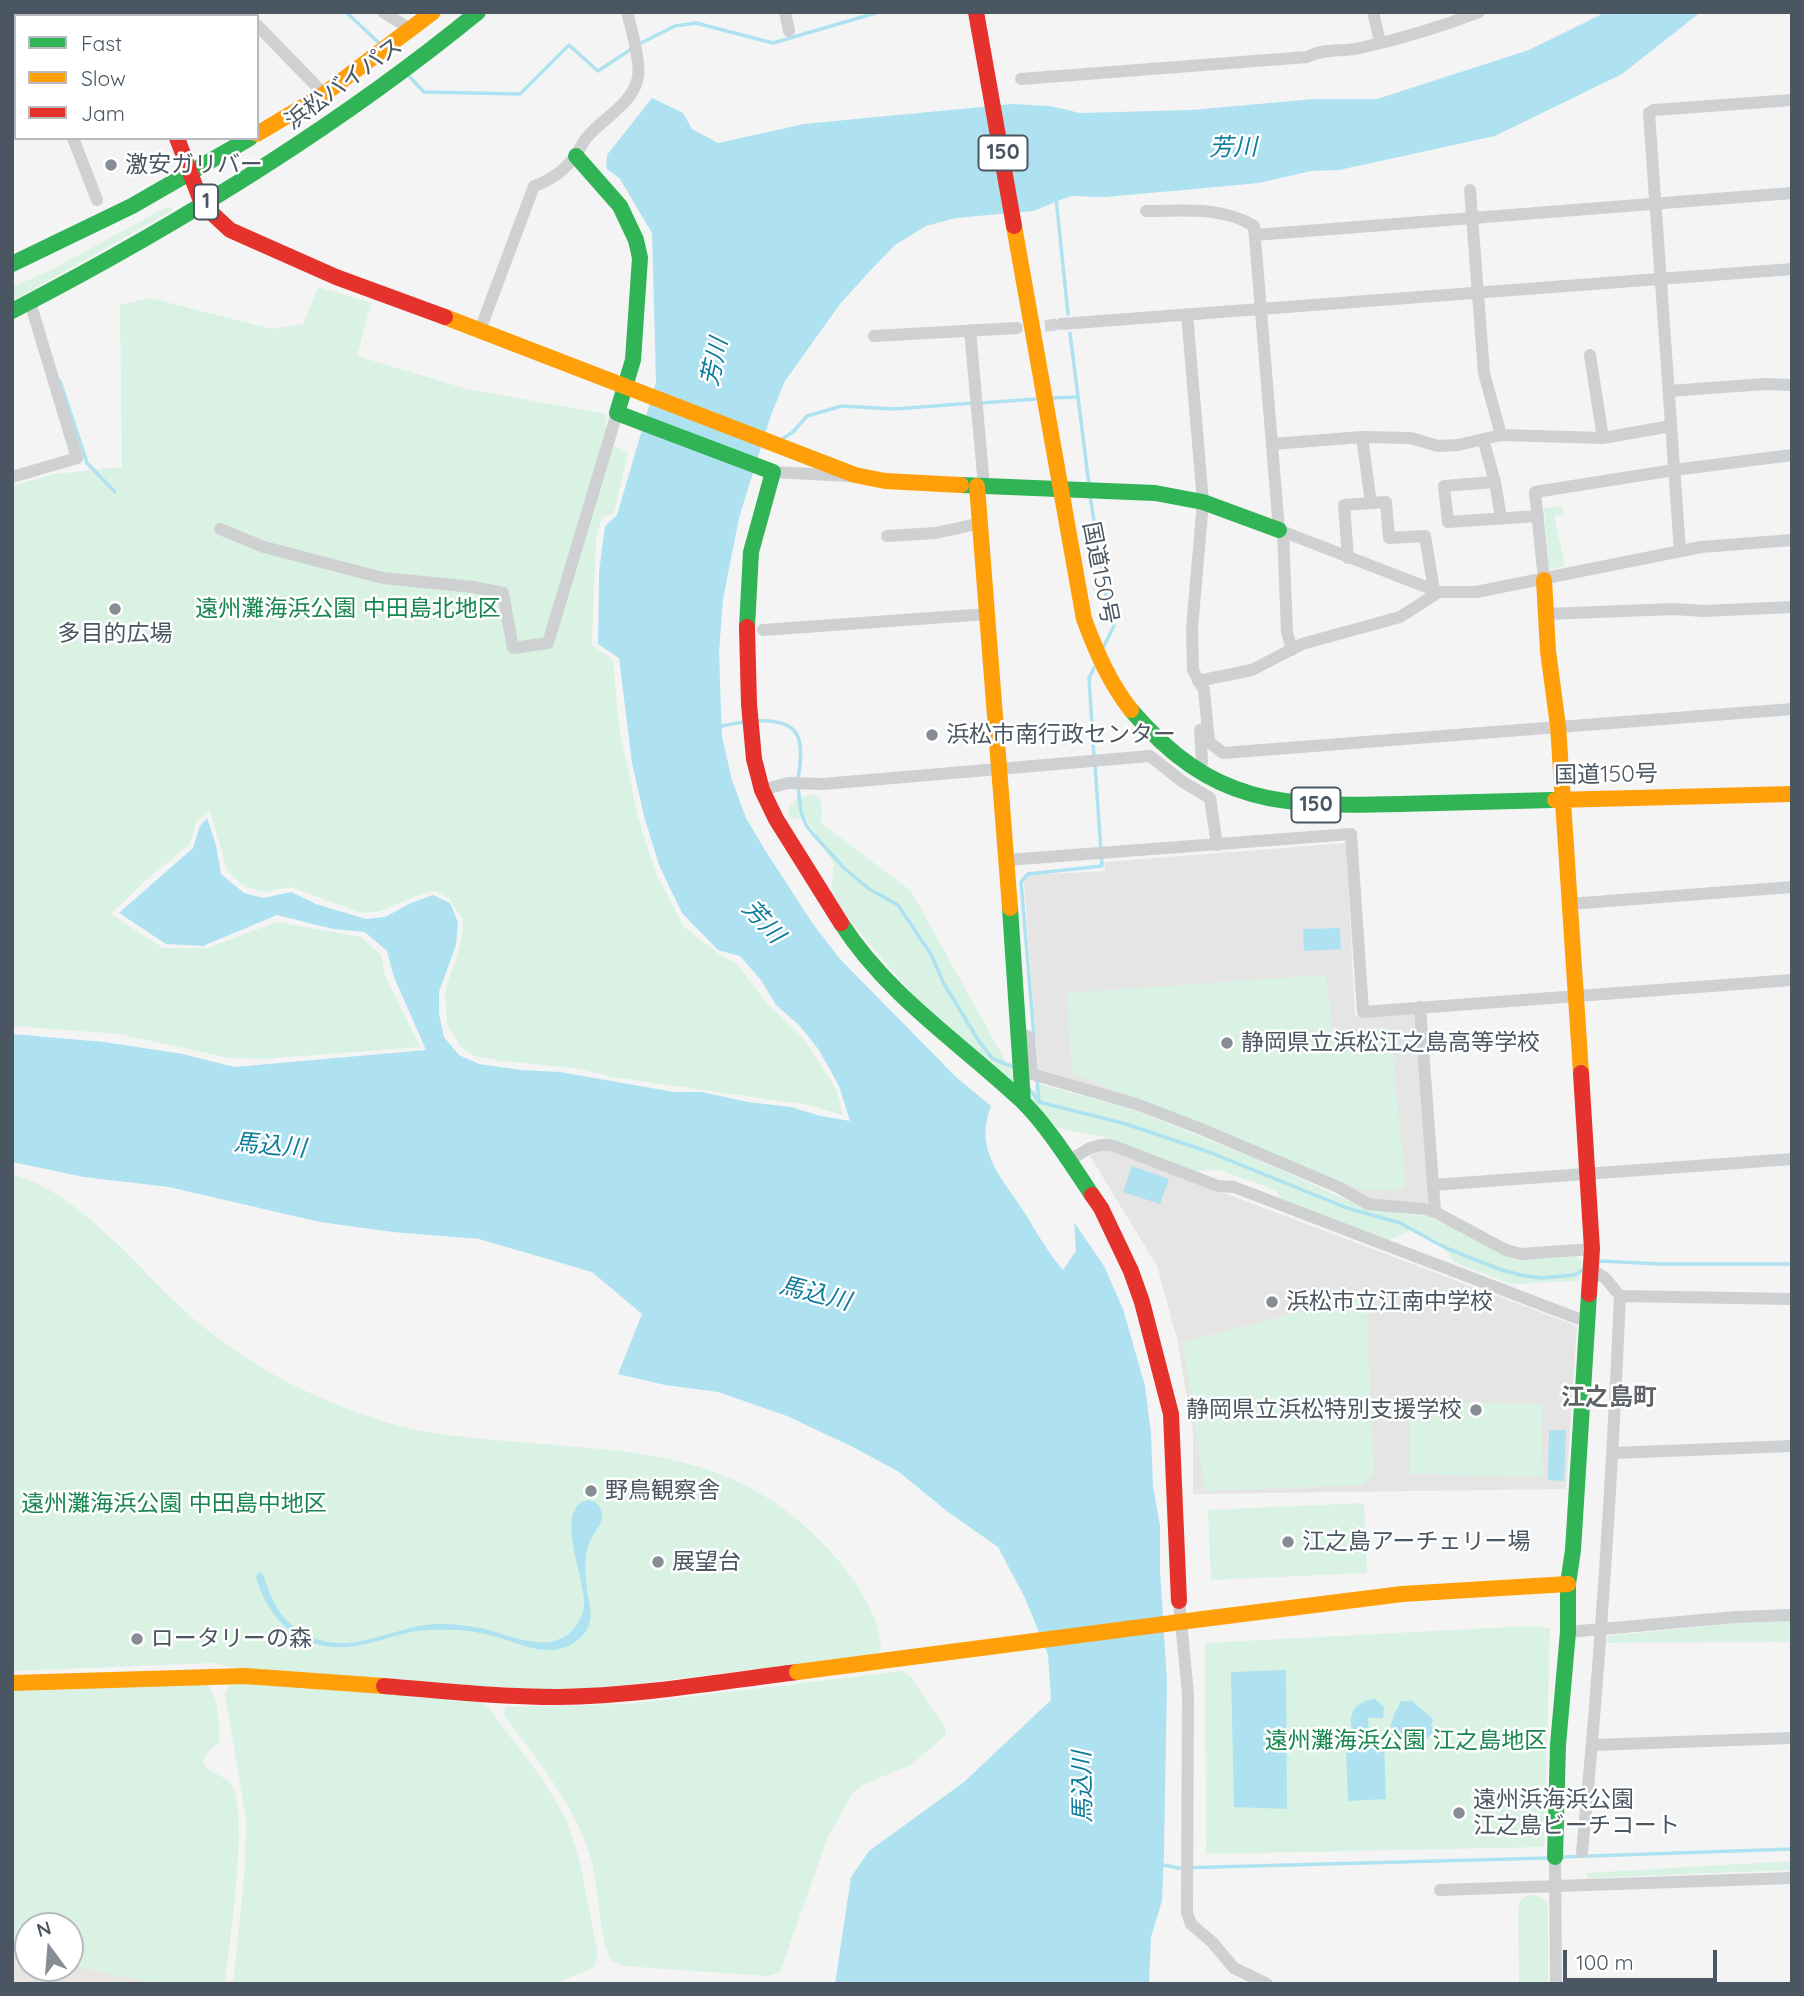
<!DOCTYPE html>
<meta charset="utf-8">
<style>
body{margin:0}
#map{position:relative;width:1804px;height:1996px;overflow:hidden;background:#f4f4f4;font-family:Quicksand,sans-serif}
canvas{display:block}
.frame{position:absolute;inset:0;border:14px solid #4a5661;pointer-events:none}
.legend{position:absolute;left:14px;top:14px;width:245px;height:126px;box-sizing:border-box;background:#fff;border:2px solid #b7bbc0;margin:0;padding:9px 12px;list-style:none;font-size:21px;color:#4a5661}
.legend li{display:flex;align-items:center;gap:14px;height:35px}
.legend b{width:35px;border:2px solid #b7bbc0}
.north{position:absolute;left:14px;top:1912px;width:70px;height:70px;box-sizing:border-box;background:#fff;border:2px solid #b7bbc0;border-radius:50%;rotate:344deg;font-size:19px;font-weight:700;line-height:28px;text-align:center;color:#4a5661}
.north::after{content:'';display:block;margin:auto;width:24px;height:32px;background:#868d94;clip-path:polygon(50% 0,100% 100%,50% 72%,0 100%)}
.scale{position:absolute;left:1563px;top:1950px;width:154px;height:32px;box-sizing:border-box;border:4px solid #4a5661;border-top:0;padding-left:9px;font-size:21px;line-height:24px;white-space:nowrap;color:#4a5661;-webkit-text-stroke:5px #fff;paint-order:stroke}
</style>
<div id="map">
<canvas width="1804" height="1996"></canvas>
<div class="frame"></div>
<ul class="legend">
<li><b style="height:9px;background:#30b455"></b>Fast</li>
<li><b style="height:9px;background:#ff9f0a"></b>Slow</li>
<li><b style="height:9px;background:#e5322d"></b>Jam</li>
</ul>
<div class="north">N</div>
<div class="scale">100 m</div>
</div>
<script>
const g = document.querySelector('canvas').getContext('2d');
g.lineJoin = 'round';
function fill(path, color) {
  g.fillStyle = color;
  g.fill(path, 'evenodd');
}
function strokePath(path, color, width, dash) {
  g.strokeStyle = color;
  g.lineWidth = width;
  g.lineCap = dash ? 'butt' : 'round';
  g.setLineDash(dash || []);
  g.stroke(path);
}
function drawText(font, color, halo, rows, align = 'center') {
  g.font = font + ' Quicksand,"Noto Sans JP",sans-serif';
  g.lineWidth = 5;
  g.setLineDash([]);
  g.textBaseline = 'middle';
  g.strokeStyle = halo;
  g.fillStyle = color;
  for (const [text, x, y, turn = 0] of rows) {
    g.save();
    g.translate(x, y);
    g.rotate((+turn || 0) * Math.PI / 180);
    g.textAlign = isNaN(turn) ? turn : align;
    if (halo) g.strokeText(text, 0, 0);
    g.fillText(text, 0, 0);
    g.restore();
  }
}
fill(new Path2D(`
 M1346,843L1355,1016L1416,1013L1429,1203L1368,1198L1141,1100L1038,1069L1024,881L1030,875L1105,871V862Z
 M1102,1147L1577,1326L1566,1489L1193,1494V1432L1177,1339L1157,1266L1090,1156Z`), '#e6e5e6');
fill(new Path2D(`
 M167,207H171L173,210L12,301V287L47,272Z
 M318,287L371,303L357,356L467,389L606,414L605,441L628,452L614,513L602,517L596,538L592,645L613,660L619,727L638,817L656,874L684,927L720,955L737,964L765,1001L804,1039L836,1089L843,1115L809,1105L612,1077L575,1068L501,1061L474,1056L460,1046L447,1024L445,993L461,941L463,920L449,898L434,891L413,897L380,911L362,913L290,887L265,892L245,887L227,871L210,810L196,822L190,844L148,878L111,914L163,948H207L277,922L361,937L381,955L385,976L420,1047L263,1059L229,1058L120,1034L12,1026V486L55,474L122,467L120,305L150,298L272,329L303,324Z
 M1562,506L1563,514L1554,516L1565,566L1549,569L1544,508Z
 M811,794L819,797L822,805L821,823L911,891L1016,1080L1011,1085L919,1002L854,925L831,893L834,864L806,818L794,819L789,815L788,808L796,800Z
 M1326,975L1333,1033L1390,1028L1406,1189L1364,1191L1072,1073L1067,993Z
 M1036,1083L1134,1110L1254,1158L1367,1209L1427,1216L1518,1260L1577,1256L1583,1263L1580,1281L1511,1284L1454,1262L1439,1241L1412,1230L1389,1240L1282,1199L1275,1190L1220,1170L1191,1171L1105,1137L1058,1128L1032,1103Z
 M12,1174C86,1195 142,1276 200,1324C258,1372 324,1404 396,1425C428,1434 462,1437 495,1440C630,1453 741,1446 837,1559C857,1583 880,1616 881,1648L879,1652L874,1654L604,1688L536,1689L491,1687L235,1668L214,1663L12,1671Z
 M1366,1295L1374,1473L1363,1485L1205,1491L1183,1342Z
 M1409,1401L1542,1404L1543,1477L1410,1474Z
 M1364,1503L1367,1573L1211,1580L1208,1510Z
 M1792,1621V1642L1607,1643L1608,1636L1737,1623Z
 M1529,1626L1550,1628L1544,1847L1206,1854L1205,1643Z
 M902,1671L910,1676L945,1727L946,1735L911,1765L862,1785L851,1795L827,1839L780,1972L767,1976L622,1966L611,1960C598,1932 599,1890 591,1859C575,1804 537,1760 504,1715L505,1707L629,1704Z
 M235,1683L277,1685L480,1702L487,1706L543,1780L566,1819L580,1862L598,1956L593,1968L554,1984H233L245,1868L246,1819L225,1694L229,1685Z
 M200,1684L207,1685C219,1695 220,1727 219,1742L205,1755L203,1763C210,1774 226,1775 232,1786C249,1814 229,1946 225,1984H156L70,1965V1926H28V1956L12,1954V1691Z
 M1792,1861V1870L1587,1878L1586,1873Z
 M1528,1895C1539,1895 1544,1897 1548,1907V1984H1519L1518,1908L1521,1900Z`), '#d9f2e3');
fill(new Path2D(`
 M12,1954L28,1956V1968H70V1965L156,1984H12Z`), '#e7e6e1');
fill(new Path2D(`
 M1606,12H1701L1622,74L1495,136L1339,170L1311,171L1259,183L1184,190L1105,197L1071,196L1033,211L956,218L926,226L895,245L868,273L840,304L785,381L771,415L739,518L723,599L719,652L722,737L732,780L746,818L765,850L813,924L840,959L956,1077L991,1106C973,1153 1004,1179 1026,1215C1038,1235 1048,1252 1063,1270L1076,1251L1074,1222L1104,1266L1123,1309L1145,1386L1151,1433L1153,1486L1160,1526V1570L1167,1682L1164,1852L1162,1901L1151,1937L1149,1984H835L851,1877L869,1851L964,1782L1051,1700L1048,1655L1025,1598L998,1547L948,1512L899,1472L853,1447L787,1416L718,1392L665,1385L618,1374L642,1314L592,1272L479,1239L393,1232L320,1222L169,1187L84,1177L12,1162V1034L104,1042L183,1054L234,1067L426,1050L394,977L387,951L365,932L333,929L277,915L203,946L166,944L119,913L193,848L200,826L207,818L216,845L221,874L244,893L263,898L291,892L316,904L366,919L385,917L411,903L433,895L450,903L458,922L456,945L439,992V1014L444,1037L459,1055L479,1064L521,1070L560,1072L674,1092H702L748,1102L791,1107L821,1116L850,1121L839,1086L819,1050L799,1025L776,1005L761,980L740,956L718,950L682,913L659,865L644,816L632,763L619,658L598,644L599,572L605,526L617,515L656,382L652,233L620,179L606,168L607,155L652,98L683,113L692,129L718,143L804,124L1012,104L1050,106L1080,113L1191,110L1314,99H1377L1529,50Z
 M1340,928L1341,949L1304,951L1303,929Z
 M1132,1166L1169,1179L1160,1204L1123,1192Z
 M1549,1430H1566L1564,1481L1548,1480Z
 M588,1500C599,1502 602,1508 602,1519C599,1529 590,1537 588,1547C584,1559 585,1576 587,1589C589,1608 597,1622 580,1638C555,1660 528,1647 501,1638C487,1634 473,1631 459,1630C443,1630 427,1629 411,1632C378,1639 348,1655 313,1643C283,1633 266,1608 256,1578L259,1572L263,1574C273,1605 282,1624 314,1638C358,1656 402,1620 450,1624C464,1625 478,1627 492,1631C519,1639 554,1654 575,1627C580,1621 583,1614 584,1607C588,1583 551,1508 588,1500Z
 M1286,1670L1287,1809L1234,1807L1231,1672Z
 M1375,1699L1384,1707L1383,1718H1368L1369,1735L1357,1741C1345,1720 1350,1702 1375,1699Z
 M1401,1701H1412L1433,1719L1431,1725L1435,1730L1427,1739L1415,1727L1401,1735H1392C1388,1723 1396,1712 1401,1701Z
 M1384,1745L1386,1799L1348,1801L1346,1746Z`), '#aee2f0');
strokePath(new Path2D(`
 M346,12L378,42
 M639,44L675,26L696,23L773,43L879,12
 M409,76L424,92L520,94L569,45L598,71L633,48
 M1056,198L1068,314
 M1070,333L1089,485
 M60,381L87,463L115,492
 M1051,398L1077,397
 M981,403L1036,399
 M782,439L793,432L807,416L842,406L894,409L973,403
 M1090,496L1106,595L1114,626L1103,648
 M1094,668L1089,678L1094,757
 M754,721C801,718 805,738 798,779
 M716,727L743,722
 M798,786L801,812L806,825L813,834L844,868L869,889L898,905L932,956L943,982L980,1043L993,1059L1014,1067
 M1034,1037L1021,882L1028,874L1102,866L1095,765
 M1037,1080L1039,1100
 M1028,1087L1039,1102L1126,1124L1209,1152L1347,1208L1400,1223L1446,1248L1499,1269L1520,1275L1541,1278L1574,1275L1585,1269
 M1598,1262L1601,1261L1659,1264H1792
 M1561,1857L1792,1849
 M1159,1864L1178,1868L1549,1858`), '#aee2f0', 3.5);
strokePath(new Path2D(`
 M1027,328L1061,324`), '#d2d4d7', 12, [12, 6]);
strokePath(new Path2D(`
 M24,12L26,16
 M245,12L248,16
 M383,12L410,29
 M785,12L789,31
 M1373,12L1380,42
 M257,25L324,94
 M1021,79L1307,57C1324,48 1342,52 1360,48C1400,39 1441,27 1479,12
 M73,138L97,200
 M1470,190L1484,373L1501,435
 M1146,211C1184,211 1221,206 1254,226L1279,530L1439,592H1476L1701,547L1792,540
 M1255,235L1792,193
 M1187,314L1203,502L1192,628L1193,670L1204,690L1209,742L1223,753L1792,709
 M1061,324L1792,269
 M480,330L534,186C550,181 568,168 577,153C581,147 584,140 589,135C604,118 634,102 638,77C641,62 631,27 627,12
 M970,330L984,486
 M874,336L1017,328
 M1590,355L1603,438
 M1669,391L1765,384L1792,385
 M1362,437L1371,503
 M1483,439L1495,482L1501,518
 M1272,444L1362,437L1411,438L1438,446L1458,445L1501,435L1603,438L1671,426
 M773,472L848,476
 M12,477L77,458L30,302
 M1495,482L1444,486L1448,522L1538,516
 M220,529L264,547L383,578L473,587L503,593L513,648L548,643L617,413
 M1283,532L1287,632L1292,650
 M887,536L936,533L981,523
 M1680,551L1649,113L1654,110L1792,100
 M1348,558L1344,505L1386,502L1389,538L1425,536L1434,590
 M1544,580L1535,492L1674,470L1792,455
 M1546,614L1674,609L1704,611L1792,607
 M763,630L988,614
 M1198,681L1252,670L1302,644L1400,617L1439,592
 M1200,730L1202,762
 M762,790L788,783L823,784L1150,756L1183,782L1210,798L1217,845
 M1007,860L1351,834L1363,1012L1792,980
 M1569,904L1792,887
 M1420,1007L1435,1212L1506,1250L1521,1254L1592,1249
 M1019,1033L1029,1037L1032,1074L1136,1104L1199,1128L1338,1187L1368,1204L1425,1209L1435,1212
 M1069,1161C1084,1151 1097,1141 1114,1146L1218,1186L1234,1187L1587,1322
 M1433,1185L1792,1159
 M1590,1268L1606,1279L1620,1296L1792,1299
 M1614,1453L1792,1446
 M1179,1601L1188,1694L1187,1913L1191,1924L1212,1942L1234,1968L1267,1984
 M1568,1632L1736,1617L1792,1615
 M1593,1745L1792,1738
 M1582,1852C1600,1667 1612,1482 1620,1296
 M1555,1857L1556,1984
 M1440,1890L1792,1878`), '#ced0d2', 12);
strokePath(new Path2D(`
 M127,12L128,16
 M576,156L620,206L636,240L640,258L633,360L617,413L773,472L751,552L747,627
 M12,264L132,206L250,138
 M12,311C176,226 335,129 478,12
 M961,485L1155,493L1203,502L1279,530
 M1131,710C1213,806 1282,807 1400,804C1451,803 1503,801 1555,800
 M1010,908L1023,1102
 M841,923C888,996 959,1042 1021,1100C1047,1125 1072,1165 1092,1195
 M1555,1857L1558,1745L1568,1632V1584L1573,1550L1589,1294`), '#30b455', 16);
strokePath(new Path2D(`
 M257,134L324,94L433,12
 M1014,226L1084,619C1096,651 1109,682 1131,710
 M445,317L855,475L885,481L961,485
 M977,486L1010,908
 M1544,580L1548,651L1558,726L1581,1073
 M1555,800L1792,794
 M1203,1619L1402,1594L1568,1584
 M12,1683L245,1676L384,1686`), '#ff9f0a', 16);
strokePath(new Path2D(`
 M976,12L1014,226
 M177,138L202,204L230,230L336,277L445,317
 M747,627L749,704L754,759L762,790L776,819L841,923
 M1581,1073L1592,1249L1589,1294
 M1092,1195L1101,1208L1131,1271L1142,1302L1171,1414L1179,1601
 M384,1686C442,1691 501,1697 559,1697C639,1696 718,1682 797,1672`), '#e5322d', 16);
strokePath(new Path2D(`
 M797,1672L1203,1619`), '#ff9f0a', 16);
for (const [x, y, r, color] of [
 [111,165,7,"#868d94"],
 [115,609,7,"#868d94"],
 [932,735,7,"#868d94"],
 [1227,1043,7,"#868d94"],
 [1272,1302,7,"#868d94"],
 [1476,1410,7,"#868d94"],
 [591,1491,7,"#868d94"],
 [1288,1542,7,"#868d94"],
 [658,1562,7,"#868d94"],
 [137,1639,7,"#868d94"],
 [1459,1813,7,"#868d94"]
]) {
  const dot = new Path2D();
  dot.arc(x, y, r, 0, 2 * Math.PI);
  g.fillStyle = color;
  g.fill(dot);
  strokePath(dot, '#fff', 2.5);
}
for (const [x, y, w] of [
 [1003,153,49],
 [206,202,24],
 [1316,805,49]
]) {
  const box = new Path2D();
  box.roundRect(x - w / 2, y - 17.5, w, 35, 5);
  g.fillStyle = '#fff';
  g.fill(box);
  strokePath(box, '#4a5661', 2);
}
drawText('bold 21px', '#4a5661', null, [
 ["150",1003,153],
 ["1",206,202],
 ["150",1316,805]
]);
drawText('23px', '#4a5661', '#fff', [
 ["浜松バイパス",344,84,-36],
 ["国道150号",1100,573,79],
 ["国道150号",1606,775,-1]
]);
drawText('23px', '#4a5661', '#fff', [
 ["激安ガリバー",125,165],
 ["多目的広場",115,634,"center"],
 ["浜松市南行政センター",946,735],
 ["静岡県立浜松江之島高等学校",1241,1043],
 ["浜松市立江南中学校",1286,1302],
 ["静岡県立浜松特別支援学校",1462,1410,"right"],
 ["野鳥観察舎",605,1491],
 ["江之島アーチェリー場",1302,1542],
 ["展望台",672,1562],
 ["ロータリーの森",151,1639],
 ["遠州浜海浜公園",1473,1800],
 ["江之島ビーチコート",1473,1826]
], 'left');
drawText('23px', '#17864f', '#fff', [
 ["遠州灘海浜公園 中田島北地区",348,609],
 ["遠州灘海浜公園 中田島中地区",174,1504],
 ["遠州灘海浜公園 江之島地区",1406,1741]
]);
drawText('italic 24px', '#0c7c9b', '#fff', [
 ["芳川",1233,148,-1],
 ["芳川",715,362,-78],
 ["芳川",763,922,47],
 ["馬込川",270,1146,5],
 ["馬込川",815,1294,14],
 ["馬込川",1083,1787,-91]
]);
drawText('bold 24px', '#5f6368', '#fff', [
 ["江之島町",1609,1398]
]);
</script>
